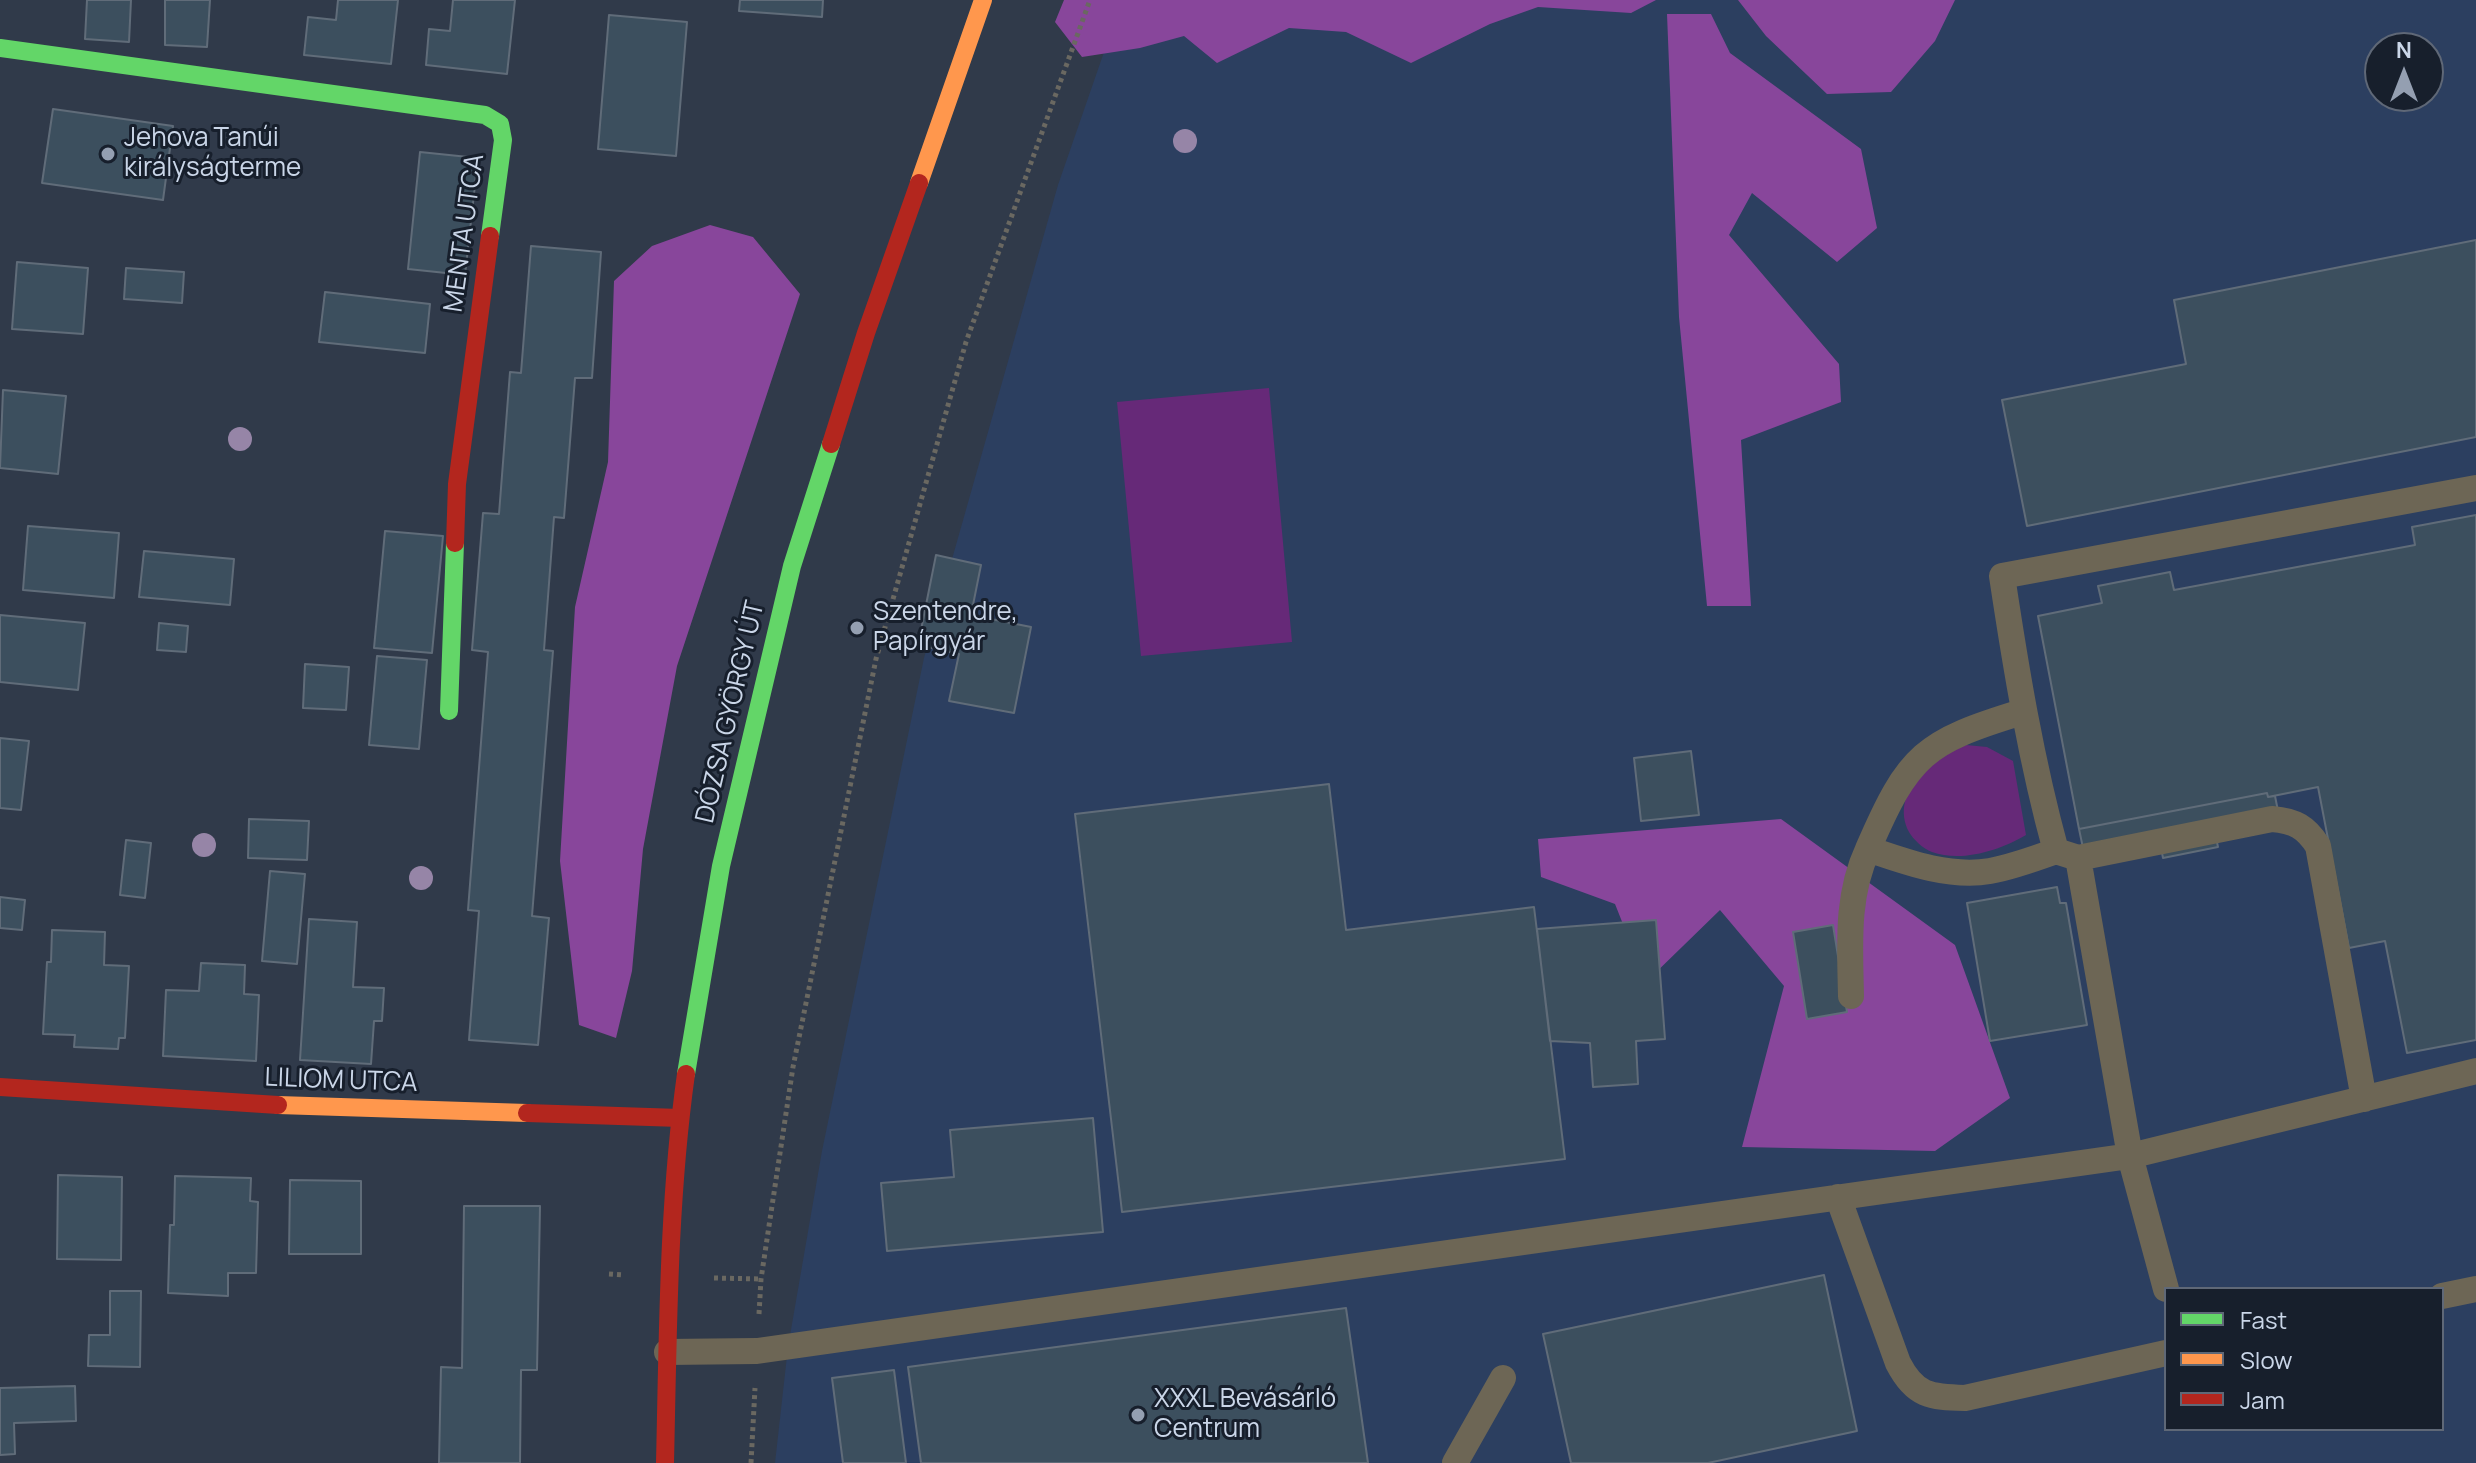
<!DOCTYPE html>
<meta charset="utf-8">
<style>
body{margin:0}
#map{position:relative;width:2476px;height:1463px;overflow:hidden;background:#303a4a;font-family:Manrope,sans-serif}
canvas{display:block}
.legend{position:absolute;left:2164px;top:1287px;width:280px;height:144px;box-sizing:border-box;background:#171f2c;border:2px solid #5f6877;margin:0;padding:10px 14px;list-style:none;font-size:24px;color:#cad6e8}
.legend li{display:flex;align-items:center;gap:16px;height:40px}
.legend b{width:40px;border:2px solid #5f6877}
.north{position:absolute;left:2364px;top:32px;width:80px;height:80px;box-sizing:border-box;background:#171f2c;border:2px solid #5f6877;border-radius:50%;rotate:0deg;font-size:22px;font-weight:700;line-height:32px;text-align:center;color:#cad6e8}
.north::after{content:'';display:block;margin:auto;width:28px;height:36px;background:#949fb1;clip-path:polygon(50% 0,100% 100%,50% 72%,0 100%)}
</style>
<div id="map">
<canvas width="2476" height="1463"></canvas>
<ul class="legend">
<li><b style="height:10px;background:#63d668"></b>Fast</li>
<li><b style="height:10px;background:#ff974d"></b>Slow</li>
<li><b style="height:10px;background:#b3261e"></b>Jam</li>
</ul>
<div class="north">N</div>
</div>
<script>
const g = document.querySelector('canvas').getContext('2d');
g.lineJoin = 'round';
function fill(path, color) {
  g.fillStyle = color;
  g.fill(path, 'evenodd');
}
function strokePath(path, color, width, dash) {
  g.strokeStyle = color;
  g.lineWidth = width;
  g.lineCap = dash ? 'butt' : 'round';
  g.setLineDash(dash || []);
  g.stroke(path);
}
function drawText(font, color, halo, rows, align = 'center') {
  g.font = font + ' Manrope,sans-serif';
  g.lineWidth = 6;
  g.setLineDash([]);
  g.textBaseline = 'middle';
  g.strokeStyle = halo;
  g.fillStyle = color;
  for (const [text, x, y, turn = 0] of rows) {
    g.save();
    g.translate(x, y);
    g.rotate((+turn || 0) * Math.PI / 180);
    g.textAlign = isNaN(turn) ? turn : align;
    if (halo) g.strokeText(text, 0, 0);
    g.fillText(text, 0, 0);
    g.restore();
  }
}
fill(new Path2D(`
 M1122,0H2476V1463H775L788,1347L822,1151L924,658L1058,185ZM2380,48H2428V96H2380ZM2166,1289H2442V1429H2166Z`), '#2c3f60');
fill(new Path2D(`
 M1269,388L1292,642L1141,656L1117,402Z
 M1966,745L1987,747L2013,761L2026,835C2001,850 1961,863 1932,852C1923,849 1913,839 1909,832C1889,792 1933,758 1966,745Z`), '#662978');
fill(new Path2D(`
 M1064,0H1656L1631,13L1538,7L1490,24L1411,63L1346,32L1289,28L1217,63L1184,36L1140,48L1082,57L1055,22Z
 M1738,0H1955L1935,41L1891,92L1827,94L1766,36Z
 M1667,14H1711L1730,53L1861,149L1877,228L1837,262L1752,193L1729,235L1839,364L1841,402L1741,440L1751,606H1707L1679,317Z
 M710,225L753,237L800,294L677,666L643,849L632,971L616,1038L579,1025L560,861L575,607L608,462L614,281L652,246Z
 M1781,819L1955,945L2010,1098L1935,1151L1742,1147L1784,986L1720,910L1646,982L1615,904L1541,877L1538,839Z`), '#88469b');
const building = new Path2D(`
 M87,0H131L129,42L85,39Z
 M165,0H210L207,47L165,45Z
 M338,0H398L391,64L304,55L308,17L336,20Z
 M453,0H515L507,74L426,65L429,29L450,31Z
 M740,0H823L822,17L739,11Z
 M609,15L687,22L676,156L598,149Z
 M53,109L173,126L163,200L42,183Z
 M420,152L478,158L465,275L408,269Z
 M2476,240V437L2027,526L2002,400L2186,364L2174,300Z
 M531,246L601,252L592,378H575L564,518L554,517L544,650L553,651L532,916L549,918L538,1045L469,1040L479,911L468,910L488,652L472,650L483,513L499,514L510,372L521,373Z
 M17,262L88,268L83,334L12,329Z
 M126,268L184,272L182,303L124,299Z
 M325,292L430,304L425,353L319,342Z
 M3,390L66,396L58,474L0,468Z
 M2476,515V1040L2407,1053L2385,941L2349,948L2318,787L2268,797L2267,793L2079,829L2038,616L2102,603L2098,586L2170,572L2174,590L2415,545L2412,527Z
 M28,526L119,533L114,598L23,590Z
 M385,531L443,536L432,653L374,648Z
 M144,551L234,559L230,605L139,597Z
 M936,555L981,565L971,615L1031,627L1014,713L949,701L959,654L918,645Z
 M0,615L85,623L78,690L0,682Z
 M159,623L188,626L186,652L157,650Z
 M377,656L427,660L419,749L369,745Z
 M305,664L349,667L346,710L303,708Z
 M0,738L29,741L21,810L0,808Z
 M1691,751L1699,815L1641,821L1634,758Z
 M1329,784L1346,930L1534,907L1565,1159L1122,1212L1075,814Z
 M2267,793L2268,797L2275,796L2278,811L2213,823L2218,847L2163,858L2158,833L2083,848L2079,829Z
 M249,819L309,821L307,860L248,858Z
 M126,840L151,843L145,898L120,895Z
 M270,871L305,874L297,964L262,961Z
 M2057,887L2060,903H2066L2087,1025L1990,1041L1967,903Z
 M0,897L25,900L22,930L0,928Z
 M309,919L357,922L353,987L384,988L382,1021H374L371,1064L300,1060Z
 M1656,920L1665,1039L1636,1041L1638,1084L1593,1087L1590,1043L1550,1041L1537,929Z
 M1833,925L1847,1012L1807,1019L1793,932Z
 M52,930L105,932L104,965L129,966L125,1038H119L118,1049L74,1047L75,1035L43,1034L47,962H51Z
 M201,963L245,965L244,994L259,995L256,1061L163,1056L166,990L199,991Z
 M1093,1118L1103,1232L887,1251L881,1183L954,1177L950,1130Z
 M58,1175L122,1177L121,1260L57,1259Z
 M175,1176L251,1178L250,1201L258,1202L256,1273H228V1296L168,1293L170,1225H174Z
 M290,1180L361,1181V1254H289Z
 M464,1206H540L537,1370H521L520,1463H439L441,1367L462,1368Z
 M1824,1275L1857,1431L1708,1463H1571L1543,1334Z
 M110,1291H141L140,1367L88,1366L89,1335H110Z
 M1346,1308L1368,1463H921L908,1367Z
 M894,1370L906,1463H843L832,1378Z
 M75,1386L76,1421L14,1423L15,1454L0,1455V1388Z`);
fill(building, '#3c4f5e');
strokePath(building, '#606c79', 2);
strokePath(new Path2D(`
 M609,1274L624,1275
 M714,1278L761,1279
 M759,1314L761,1279L793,1067L876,659L966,342L1090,0
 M751,1463L755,1388`), '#6a6861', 5, [4, 4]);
strokePath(new Path2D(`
 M2022,712C1924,742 1909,754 1868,849C1906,862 1949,878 1990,871C2012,867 2034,859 2056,851
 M2078,858L2272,819C2295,821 2306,827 2318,846L2364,1099
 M1851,996C1850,945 1846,896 1868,849
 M1838,1197L1898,1363C1915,1396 1930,1397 1965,1398L2166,1353
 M2166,1289L2130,1156L2078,858L2056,851C2031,760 2016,669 2002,576L2476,488
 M2442,1296L2476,1289
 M667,1352L757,1351L2130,1156L2476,1071
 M1455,1463L1503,1378`), '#6d6655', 26);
strokePath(new Path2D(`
 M0,48L485,115L500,124L503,140L490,236
 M449,711L455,543
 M686,1074L721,866L792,566L831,444`), '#63d668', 18);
strokePath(new Path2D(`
 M919,183L983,0
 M278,1105L527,1113`), '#ff974d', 18);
strokePath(new Path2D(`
 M831,444L866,333L919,183
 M455,543L457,484L490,236
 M0,1087L278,1105
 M527,1113L680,1118
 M665,1463C668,1333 668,1203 686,1074`), '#b3261e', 18);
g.fillStyle = '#9685a7';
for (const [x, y] of [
 [1185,141],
 [240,439],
 [204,845],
 [421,878]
]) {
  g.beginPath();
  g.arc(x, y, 12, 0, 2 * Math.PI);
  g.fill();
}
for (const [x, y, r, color] of [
 [108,154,8,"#949fb1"],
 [857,628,8,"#949fb1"],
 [1138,1415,8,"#949fb1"]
]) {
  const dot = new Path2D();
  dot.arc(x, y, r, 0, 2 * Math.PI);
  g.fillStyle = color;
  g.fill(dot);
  strokePath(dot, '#171f2c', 3);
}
drawText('26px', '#cad6e8', '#171f2c', [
 ["Jehova Tanúi",124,139],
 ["királyságterme",124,169],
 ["Szentendre,",873,613],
 ["Papírgyár",873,643],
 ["XXXL Bevásárló",1154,1400],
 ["Centrum",1154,1430]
], 'left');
drawText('26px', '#cad6e8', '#171f2c', [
 ["MENTA UTCA",465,233,-82],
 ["DÓZSA GYÖRGY ÚT",731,712,-77],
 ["LILIOM UTCA",341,1081,2]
]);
</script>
